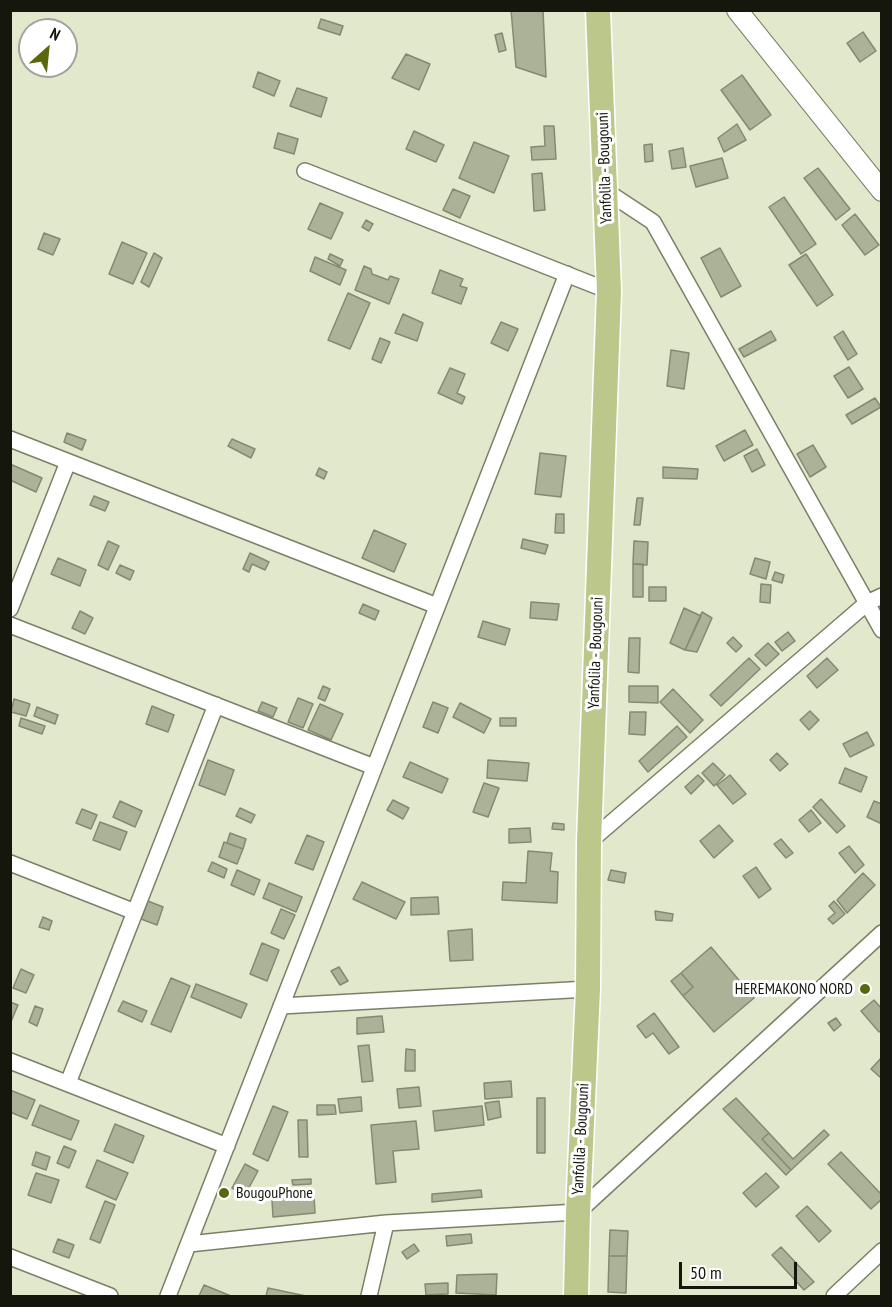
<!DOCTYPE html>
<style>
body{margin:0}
#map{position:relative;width:892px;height:1307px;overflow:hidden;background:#e1e8cc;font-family:"PT Sans Narrow",sans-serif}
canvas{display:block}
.frame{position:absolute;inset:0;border:12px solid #15170d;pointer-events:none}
.north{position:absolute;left:18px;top:18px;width:60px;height:60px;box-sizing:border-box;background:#fff;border:2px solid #a1a29e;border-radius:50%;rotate:27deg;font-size:16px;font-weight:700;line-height:24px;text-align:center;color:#15170d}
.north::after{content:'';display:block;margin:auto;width:21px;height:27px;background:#5a670d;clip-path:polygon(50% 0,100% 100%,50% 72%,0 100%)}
.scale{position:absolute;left:679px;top:1262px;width:118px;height:27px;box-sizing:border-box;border:3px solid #15170d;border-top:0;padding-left:8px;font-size:18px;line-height:21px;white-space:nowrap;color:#15170d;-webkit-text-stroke:4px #fff;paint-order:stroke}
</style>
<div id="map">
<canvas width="892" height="1307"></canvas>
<div class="frame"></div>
<div class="north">N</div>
<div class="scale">50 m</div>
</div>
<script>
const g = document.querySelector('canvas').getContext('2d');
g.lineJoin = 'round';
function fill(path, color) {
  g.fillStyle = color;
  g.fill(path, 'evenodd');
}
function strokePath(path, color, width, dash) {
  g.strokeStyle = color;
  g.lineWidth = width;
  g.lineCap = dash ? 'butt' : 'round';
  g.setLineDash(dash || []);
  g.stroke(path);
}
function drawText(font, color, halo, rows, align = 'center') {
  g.font = font + ' "PT Sans Narrow",sans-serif';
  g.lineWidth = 6;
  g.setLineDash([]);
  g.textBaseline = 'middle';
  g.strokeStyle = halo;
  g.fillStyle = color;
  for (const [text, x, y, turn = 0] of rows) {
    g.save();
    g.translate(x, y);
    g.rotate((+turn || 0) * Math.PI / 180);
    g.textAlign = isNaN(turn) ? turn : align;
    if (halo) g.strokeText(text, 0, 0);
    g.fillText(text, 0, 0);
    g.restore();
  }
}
const building = new Path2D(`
 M511,10H543L546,77L516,67Z
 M321,19L343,26L340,35L318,28Z
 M863,32L876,51L860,62L847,43Z
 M502,33L506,50L499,52L495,35Z
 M406,54L430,64L419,90L392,78Z
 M258,72L280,81L274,96L253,87Z
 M742,75L771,115L750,130L721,90Z
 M297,88L327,98L321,117L290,106Z
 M737,124L746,140L724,152L718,138Z
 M544,126H554L556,159L532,160L531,147L545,146Z
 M414,131L444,145L436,162L406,149Z
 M278,133L298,139L294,154L274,148Z
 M474,142L509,156L494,193L459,178Z
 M652,144L653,161L645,162L644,145Z
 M683,148L686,167L672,169L669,151Z
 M722,158L728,178L696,187L690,166Z
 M818,168L850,209L836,220L804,178Z
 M542,173L545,210L534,211L532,174Z
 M453,189L470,196L460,218L443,210Z
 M784,197L816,244L801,254L769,207Z
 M320,203L343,213L331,239L308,229Z
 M855,214L879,245L865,255L842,225Z
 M366,220L373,224L369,231L362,227Z
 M44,233L60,239L53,255L38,249Z
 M122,242L147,253L133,284L109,274Z
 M720,248L741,286L721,297L701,258Z
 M154,253L162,258L149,287L141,282Z
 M330,254L343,260L340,266L328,259Z
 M806,254L833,295L817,306L789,265Z
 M315,257L346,270L340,285L310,271Z
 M364,266L371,269L372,274L388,280L390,276L399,279L389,304L355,290Z
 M440,270L463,279L460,286L467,288L461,304L432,293Z
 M348,293L370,303L350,349L328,340Z
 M403,314L423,323L417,341L395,333Z
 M501,322L518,329L508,351L491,343Z
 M771,331L776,340L744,357L739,349Z
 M843,331L857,354L848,360L834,337Z
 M380,338L390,342L381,363L372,359Z
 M671,350L689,353L684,389L667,386Z
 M849,367L863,389L848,398L834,376Z
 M450,368L465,374L457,393L465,397L462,404L438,393Z
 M875,398L881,407L852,424L846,415Z
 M745,430L753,445L724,461L716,446Z
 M67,433L86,440L82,450L64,442Z
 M232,439L255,449L251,458L228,446Z
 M813,445L826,467L810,477L797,454Z
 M757,449L765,465L752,472L744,456Z
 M540,453L566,456L561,497L535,494Z
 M10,464L42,478L36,492L10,480Z
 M663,467L698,469L697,479L663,478Z
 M319,468L327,472L324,479L316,475Z
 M94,496L109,502L105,511L90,505Z
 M637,498H643L640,525H634Z
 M556,514H564V533H555Z
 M374,530L406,544L394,572L362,558Z
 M523,539L548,545L545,554L521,548Z
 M108,541L119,546L108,570L98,565Z
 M634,541L648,542L647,565L633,564Z
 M250,553L269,562L265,570L252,564L249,572L243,569Z
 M58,558L86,570L80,586L51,574Z
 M755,558L770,562L766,579L750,574Z
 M633,564H643V597H633Z
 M120,565L134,571L130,580L116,573Z
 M775,572L784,575L782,583L772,580Z
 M761,584L771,585L770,603L760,602Z
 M649,587H666V601H649Z
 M531,602L559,604L557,620L530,618Z
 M363,604L379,611L375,620L359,613Z
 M684,608L701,616L685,650L670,643Z
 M80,611L93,618L85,634L72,628Z
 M702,612L712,618L697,652L685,650Z
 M483,621L510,629L505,645L478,637Z
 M788,632L795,641L782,651L775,642Z
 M733,637L742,646L736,652L727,643Z
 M629,638H640L639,673L628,672Z
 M768,643L779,654L766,666L755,655Z
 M749,658L760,669L721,706L710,695Z
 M827,658L838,670L817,688L807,676Z
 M323,686L330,689L325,701L318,698Z
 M629,686H658V703L629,702Z
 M673,689L703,720L690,733L660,702Z
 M298,698L313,704L303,728L288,722Z
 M14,699L30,704L26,716L11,712Z
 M262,702L277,708L273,717L258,711Z
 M433,702L448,708L438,733L423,727Z
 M460,703L491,719L484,733L453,717Z
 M320,704L343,714L331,740L308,730Z
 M152,706L174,715L168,732L146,724Z
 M37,707L58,715L55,724L34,716Z
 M810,711L819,720L809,730L800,720Z
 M630,712H646L645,735L629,734Z
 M21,718L45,726L42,734L19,726Z
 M500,718H516V726H500Z
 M677,726L687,737L648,772L639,761Z
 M867,732L874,745L850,757L843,744Z
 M777,753L788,764L780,771L770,760Z
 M208,760L234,770L225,795L199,785Z
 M488,760L529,763L527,781L487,778Z
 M410,762L448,779L442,793L403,777Z
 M713,763L725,775L714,786L702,773Z
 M845,768L867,777L861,792L839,783Z
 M698,775L704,781L691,794L685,787Z
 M730,775L746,794L733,804L717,785Z
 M484,783L499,788L488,817L473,812Z
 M821,799L845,826L837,833L813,807Z
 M393,800L409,808L403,819L387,810Z
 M120,801L142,811L135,827L113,817Z
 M874,801L882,804V824L867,817Z
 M240,808L255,815L251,823L236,816Z
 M82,809L97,815L91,829L76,823Z
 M811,810L821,823L809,832L799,820Z
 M100,822L127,832L120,850L93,840Z
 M553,823L564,824V830L552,829Z
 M719,825L733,841L714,858L700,841Z
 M530,828L531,842L509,843V829Z
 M230,833L246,839L243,849L227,843Z
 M307,835L324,842L313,870L295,863Z
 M781,839L793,853L786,858L774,844Z
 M224,842L243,849L237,864L219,857Z
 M849,846L864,865L855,873L839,853Z
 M528,851L552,853L550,871L558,872L557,903L502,900L503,882L526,883Z
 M212,862L227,869L224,878L208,871Z
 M756,867L771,889L759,898L743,876Z
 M237,870L260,880L254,895L231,885Z
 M611,870L626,873L624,883L608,880Z
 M863,873L875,885L847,913L837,900Z
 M362,882L405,902L396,919L353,899Z
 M269,883L302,897L296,912L263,898Z
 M438,897L439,914L411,915V898Z
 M148,901L163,907L157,925L141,919Z
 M834,901L845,914L833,924L828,919L835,913L829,906Z
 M281,909L295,915L284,939L271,933Z
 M655,911L673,914L672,921L656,920Z
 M43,917L52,921L49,930L39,927Z
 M472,929L473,960L450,961L448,931Z
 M262,943L279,950L267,981L250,974Z
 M711,947L754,998L714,1032L683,996L693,987L681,973Z
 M339,967L348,981L340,985L331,971Z
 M21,969L34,975L26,993L13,988Z
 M681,973L693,987L683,996L671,981Z
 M171,978L190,986L171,1032L151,1024Z
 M196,984L247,1004L241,1018L191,997Z
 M874,1000L882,1009V1030L879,1032L861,1011Z
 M123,1001L147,1011L142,1022L118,1011Z
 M10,1002L18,1005L10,1024Z
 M35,1006L43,1009L37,1026L29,1022Z
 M654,1013L679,1047L669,1054L653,1033L646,1038L637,1026Z
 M382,1016L384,1032L357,1034V1018Z
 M836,1018L841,1025L834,1031L828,1023Z
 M369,1045L373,1081L362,1082L358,1046Z
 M406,1049L415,1050V1071H405Z
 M882,1057V1079L871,1069Z
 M511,1081L512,1097L485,1099L484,1083Z
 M419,1087L421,1106L399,1108L397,1089Z
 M10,1090L35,1100L27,1119L10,1112Z
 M361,1097L362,1111L340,1113L338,1099Z
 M537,1098H545V1153H537Z
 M736,1098L769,1133L762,1139L791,1170L786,1175L723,1109Z
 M499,1101L501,1117L488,1120L485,1103Z
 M40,1105L79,1121L71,1140L32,1125Z
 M317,1105H335L336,1114L317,1115Z
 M273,1106L288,1112L268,1161L253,1154Z
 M482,1106L484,1125L435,1131L433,1111Z
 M298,1120H307L308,1157H299Z
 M416,1121L419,1149L393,1151L396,1182L376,1184L371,1125Z
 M115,1124L144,1136L133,1163L104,1151Z
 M824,1130L829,1135L791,1170L762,1139L769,1133L793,1159Z
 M64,1146L76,1151L69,1168L57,1163Z
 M36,1152L50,1157L46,1170L32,1165Z
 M841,1152L882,1195V1199L871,1209L828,1164Z
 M97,1160L128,1173L116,1200L86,1187Z
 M245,1164L258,1171L245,1195L232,1188Z
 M36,1173L59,1180L51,1203L28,1195Z
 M766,1173L779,1187L756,1207L743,1193Z
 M311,1179V1184L293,1185L292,1180Z
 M481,1190L482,1197L432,1202V1194Z
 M314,1196L315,1213L273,1217L272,1200Z
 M105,1201L115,1205L100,1243L90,1239Z
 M807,1206L831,1231L819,1242L796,1216Z
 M610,1230L628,1231L627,1256H609Z
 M471,1234L472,1243L447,1246L446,1236Z
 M58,1239L74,1245L69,1258L53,1252Z
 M414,1244L419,1251L407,1259L402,1252Z
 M781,1247L814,1282L804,1290L772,1255Z
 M609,1256H627L626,1293L608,1292Z
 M497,1274L496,1295L456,1293L457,1275Z
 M448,1283V1294L426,1295L425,1284Z
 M204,1285L231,1296H199Z
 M268,1288L306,1296H266Z`);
fill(building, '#acb298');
strokePath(building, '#848a71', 1.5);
const minor = new Path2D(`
 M305,171L609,291
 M606,191L653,222L882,630
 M10,439L437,606
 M10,609L68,462
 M10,625L374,767
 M589,842L867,603L882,596
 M10,863L135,912
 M281,1006L588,989
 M10,1061L227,1146
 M68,1083L216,705
 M189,1244L386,1223L578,1212L882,933
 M10,1257L110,1296
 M168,1296L567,274
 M369,1296L386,1223
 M834,1296L882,1251`);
const tertiary = new Path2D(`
 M737,10L882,191`);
const primary = new Path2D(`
 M576,1296L578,1212L588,989L589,842L609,291L598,10`);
strokePath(minor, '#7a8067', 18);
strokePath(tertiary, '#7a8067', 22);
strokePath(primary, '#fff', 27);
strokePath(minor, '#fff', 15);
strokePath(tertiary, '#fff', 20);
strokePath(primary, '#bcc78c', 24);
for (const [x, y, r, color] of [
 [865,989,6,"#5a670d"],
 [224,1193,6,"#5a670d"]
]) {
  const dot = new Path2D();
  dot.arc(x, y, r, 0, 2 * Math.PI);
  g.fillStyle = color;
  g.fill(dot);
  strokePath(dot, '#fff', 2);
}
drawText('16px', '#15170d', '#fff', [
 ["Yanfolila - Bougouni",605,168,-92],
 ["Yanfolila - Bougouni",596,653,-88],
 ["Yanfolila - Bougouni",581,1139,-87]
]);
drawText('16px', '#15170d', '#fff', [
 ["HEREMAKONO NORD",853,989],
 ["BougouPhone",236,1193,"left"]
], 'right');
</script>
